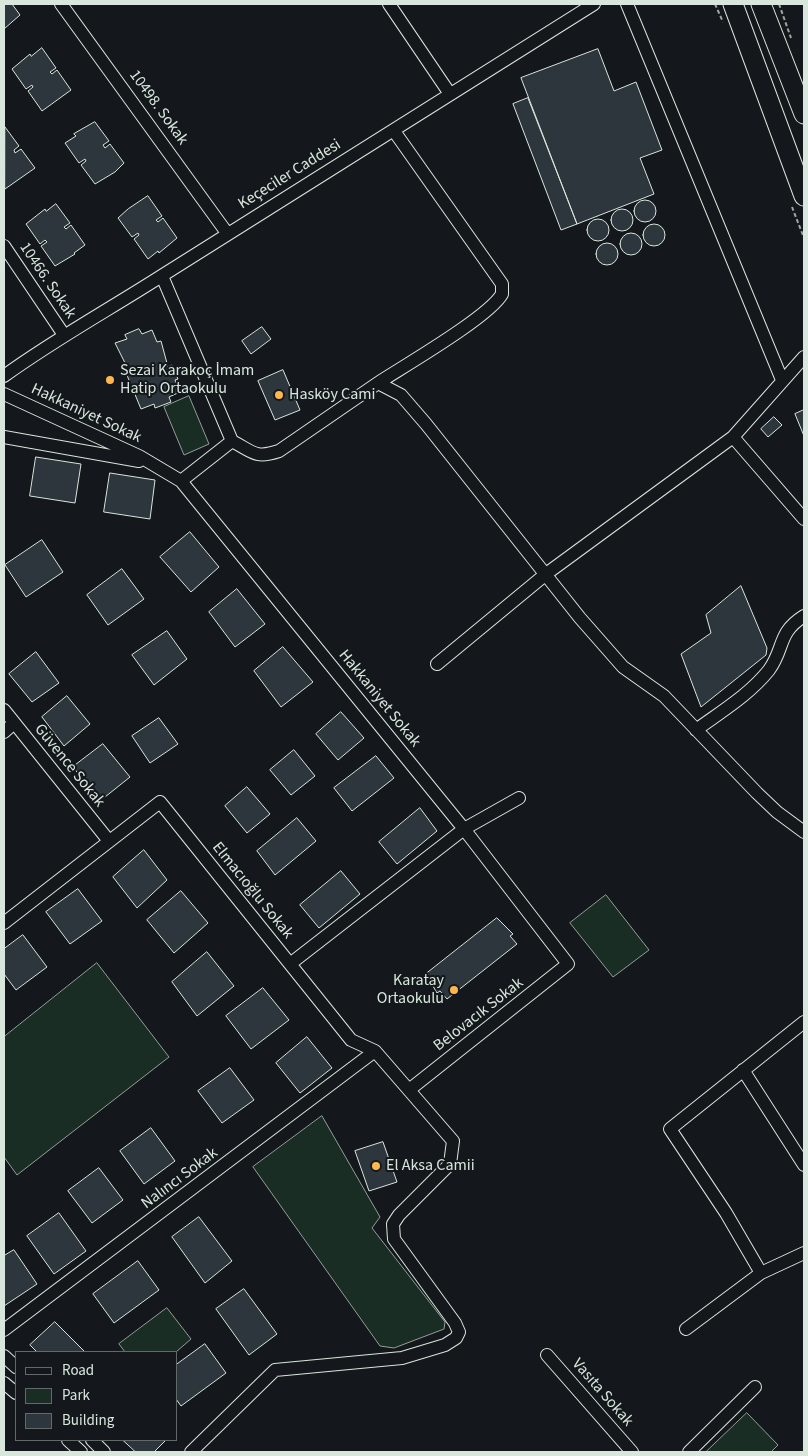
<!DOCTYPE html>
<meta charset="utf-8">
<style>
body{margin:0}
#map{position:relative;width:808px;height:1456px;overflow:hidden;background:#14181c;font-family:"Source Sans 3",sans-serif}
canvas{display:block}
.frame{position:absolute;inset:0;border:5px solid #d8e6dc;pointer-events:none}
.legend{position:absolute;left:15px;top:1351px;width:162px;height:90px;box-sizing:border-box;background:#14181c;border:1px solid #626a69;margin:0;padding:6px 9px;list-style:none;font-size:15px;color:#d8e6dc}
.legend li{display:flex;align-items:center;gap:10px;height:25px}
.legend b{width:25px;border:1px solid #626a69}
</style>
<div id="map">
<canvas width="808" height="1456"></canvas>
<div class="frame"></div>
<ul class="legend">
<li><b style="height:6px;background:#14181c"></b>Road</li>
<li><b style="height:14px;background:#1a2d24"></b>Park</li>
<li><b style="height:14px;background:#2c363c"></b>Building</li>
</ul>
</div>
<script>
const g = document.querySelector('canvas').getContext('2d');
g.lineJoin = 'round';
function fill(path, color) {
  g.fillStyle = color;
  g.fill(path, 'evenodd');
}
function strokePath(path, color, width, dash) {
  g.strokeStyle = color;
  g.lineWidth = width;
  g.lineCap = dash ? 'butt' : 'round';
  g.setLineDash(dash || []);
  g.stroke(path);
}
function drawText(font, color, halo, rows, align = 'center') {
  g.font = font + ' "Source Sans 3",sans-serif';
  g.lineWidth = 4;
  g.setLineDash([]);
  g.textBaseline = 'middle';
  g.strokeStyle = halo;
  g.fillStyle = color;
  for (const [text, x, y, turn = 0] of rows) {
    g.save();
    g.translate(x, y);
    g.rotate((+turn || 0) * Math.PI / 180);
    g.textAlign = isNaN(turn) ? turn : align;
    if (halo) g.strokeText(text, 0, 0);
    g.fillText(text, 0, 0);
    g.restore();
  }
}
const green = new Path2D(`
 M189,396L209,444L184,455L164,407Z
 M606,895L649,950L613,977L570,923Z
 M97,963L169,1057L17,1175L4,1157V1037Z
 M322,1116L380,1217L372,1228L445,1322L444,1329L394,1348L380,1346L253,1167Z
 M167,1308L191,1339L176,1352H125L119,1344Z
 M747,1413L778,1445L771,1452H706Z`);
fill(green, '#1a2d24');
strokePath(green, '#939e99', 1);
const building = new Path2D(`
 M4,4H12L20,15L4,29Z
 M42,48L56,68L50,72L52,74L57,70L71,90L42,111L28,91L33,87L32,85L26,89L12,69L30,54L31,56Z
 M598,49L614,91L636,82L662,150L640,158L654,194L577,224L521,78Z
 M528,98L577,224L561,230L513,104Z
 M95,122L109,141L103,145L105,148L110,144L124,163L115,172L95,184L81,165L86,161L85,159L79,163L65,143L76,136L74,134Z
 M5,127L19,146L14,150L15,153L21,149L35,168L5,189Z
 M148,196L162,216L156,220L158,222L163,218L177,238L159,253L158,251L148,259L134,239L139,235L138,233L132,237L118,218L128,209Z
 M634 211a11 11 0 1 1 22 0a11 11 0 1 1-22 0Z
 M56,204L70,223L64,227L66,229L71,225L85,245L74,253L75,254L55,266L41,246L47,242L45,240L40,244L26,224L45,209L46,211Z
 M611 220a11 11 0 1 1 22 0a11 11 0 1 1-22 0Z
 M587 230a11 11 0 1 1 22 0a11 11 0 1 1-22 0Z
 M643 235a11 11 0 1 1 22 0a11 11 0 1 1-22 0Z
 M620 244a11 11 0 1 1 22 0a11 11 0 1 1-22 0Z
 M596 254a11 11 0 1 1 22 0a11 11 0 1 1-22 0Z
 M262,327L271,339L251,354L242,341Z
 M139,329L142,334L152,330L157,342L161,341L168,367L172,365L178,379L175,380L180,392L169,397L171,402L155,408L154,404L141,409L134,392L137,391L134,384L131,385L124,368L127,367L115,343L127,339L125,335Z
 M283,370L300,410L275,420L258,381Z
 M804,410V436L795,414Z
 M774,417L782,425L768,437L761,429Z
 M36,457L81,464L75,503L30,496Z
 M110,473L155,480L150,519L104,512Z
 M190,532L219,567L191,592L160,557Z
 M42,540L63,572L26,597L5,565Z
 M122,569L144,599L108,625L87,595Z
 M741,586L767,648L766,655L701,707L681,654L711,633L706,615Z
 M237,589L265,624L235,647L209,612Z
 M167,631L187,659L154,685L132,655Z
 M283,647L313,682L281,707L254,671Z
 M36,652L59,683L32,702L9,674Z
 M67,696L90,724L64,746L42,717Z
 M341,712L364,738L338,760L316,734Z
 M159,718L178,744L150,763L132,736Z
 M103,744L130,777L100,801L73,767Z
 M294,750L315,776L291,795L270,770Z
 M376,756L394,778L352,811L334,788Z
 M247,787L270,814L247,833L225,806Z
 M420,808L437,831L397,864L379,842Z
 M297,818L316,841L275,875L257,851Z
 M144,850L167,880L137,908L113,877Z
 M341,871L360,894L319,928L300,905Z
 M78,889L102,921L70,944L46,912Z
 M181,891L208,923L174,953L147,920Z
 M497,918L513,934L510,936L517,944L447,999L440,991L437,993L426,974Z
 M23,935L47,967L16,990L4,974V949Z
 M207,952L234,986L197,1016L172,982Z
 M263,988L289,1020L251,1049L226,1016Z
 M307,1037L332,1068L300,1093L276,1063Z
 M230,1068L254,1100L222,1123L198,1091Z
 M151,1128L175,1161L144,1184L120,1151Z
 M383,1142L397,1182L369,1191L355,1151Z
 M99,1168L123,1200L92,1223L68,1191Z
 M59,1213L86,1251L54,1274L27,1236Z
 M199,1217L232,1261L205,1283L172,1237Z
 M14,1250L37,1284L4,1306V1256Z
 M138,1261L159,1290L114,1323L93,1294Z
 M244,1289L277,1334L249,1355L216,1309Z
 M55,1322L85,1352H37L30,1345Z
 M205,1344L226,1373L181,1406L176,1399V1365Z
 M123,1440H166L154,1452H136Z`);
fill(building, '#2c363c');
strokePath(building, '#d8e6dc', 1);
const minor = new Path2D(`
 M61,4L227,233
 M389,4L450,94
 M627,4L782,380
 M4,246L64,335
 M162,276L232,441L181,481
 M4,376C55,339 110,309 163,275C306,184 450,94 594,4
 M378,383C404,366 489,317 502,294V284L394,131
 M4,394L139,456L181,481L464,829L568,964L409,1090
 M4,437L139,461
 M733,437L804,519
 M232,441C253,452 255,459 279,451L378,383L401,395L426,424L580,618L623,667L664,696L757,793L777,812L804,832
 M437,664L546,574L733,437L804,357
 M4,710L109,841
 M696,730C722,711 749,695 769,670C785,648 777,633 804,616
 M4,732L14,723
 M4,923L160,802L351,1040L375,1051L453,1141L450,1164L399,1215L393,1224L394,1239L455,1323L459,1332L456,1338L445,1345L402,1358L275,1370L191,1452
 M290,964L464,829L519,798
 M743,1070L804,1165
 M761,1273L726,1213L670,1129L804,1022
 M686,1329L761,1273L804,1253
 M4,1330L375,1051
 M547,1355L632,1452
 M4,1356L16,1367
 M4,1383L16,1393
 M68,1440L81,1452
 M92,1440L104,1452
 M689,1452L755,1387`);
const highway = new Path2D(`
 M733,4L804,196
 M761,4L804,114`);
strokePath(minor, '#d8e6dc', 14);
strokePath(highway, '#d8e6dc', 21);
strokePath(new Path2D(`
 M715,4L723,22
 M779,4L791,38
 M792,207L804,238`), '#9da8a2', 2, [4, 2.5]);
strokePath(minor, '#14181c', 12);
strokePath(highway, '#14181c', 19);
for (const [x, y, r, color] of [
 [110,380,5,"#ffb74d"],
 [279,395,5,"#ffb74d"],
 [454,990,5,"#ffb74d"],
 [376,1166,5,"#ffb74d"]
]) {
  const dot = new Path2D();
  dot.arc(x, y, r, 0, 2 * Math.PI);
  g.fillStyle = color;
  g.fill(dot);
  strokePath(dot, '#14181c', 2);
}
drawText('16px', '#d8e6dc', '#14181c', [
 ["10498. Sokak",158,108,54],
 ["Keçeciler Caddesi",290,175,-32],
 ["10466. Sokak",47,281,56],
 ["Hakkaniyet Sokak",86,414,25],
 ["Hakkaniyet Sokak",379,699,51],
 ["Güvence Sokak",69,766,51],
 ["Elmacıoğlu Sokak",252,891,51],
 ["Belovacık Sokak",479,1015,-38],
 ["Nalıncı Sokak",180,1179,-37],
 ["Vasıta Sokak",602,1393,49]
]);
drawText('16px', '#d8e6dc', '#14181c', [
 ["Sezai Karakoç İmam",120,371],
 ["Hatip Ortaokulu",120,389],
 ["Hasköy Cami",289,395],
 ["Karatay",444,981,"right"],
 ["Ortaokulu",444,999,"right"],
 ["El Aksa Camii",386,1166]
], 'left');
</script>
